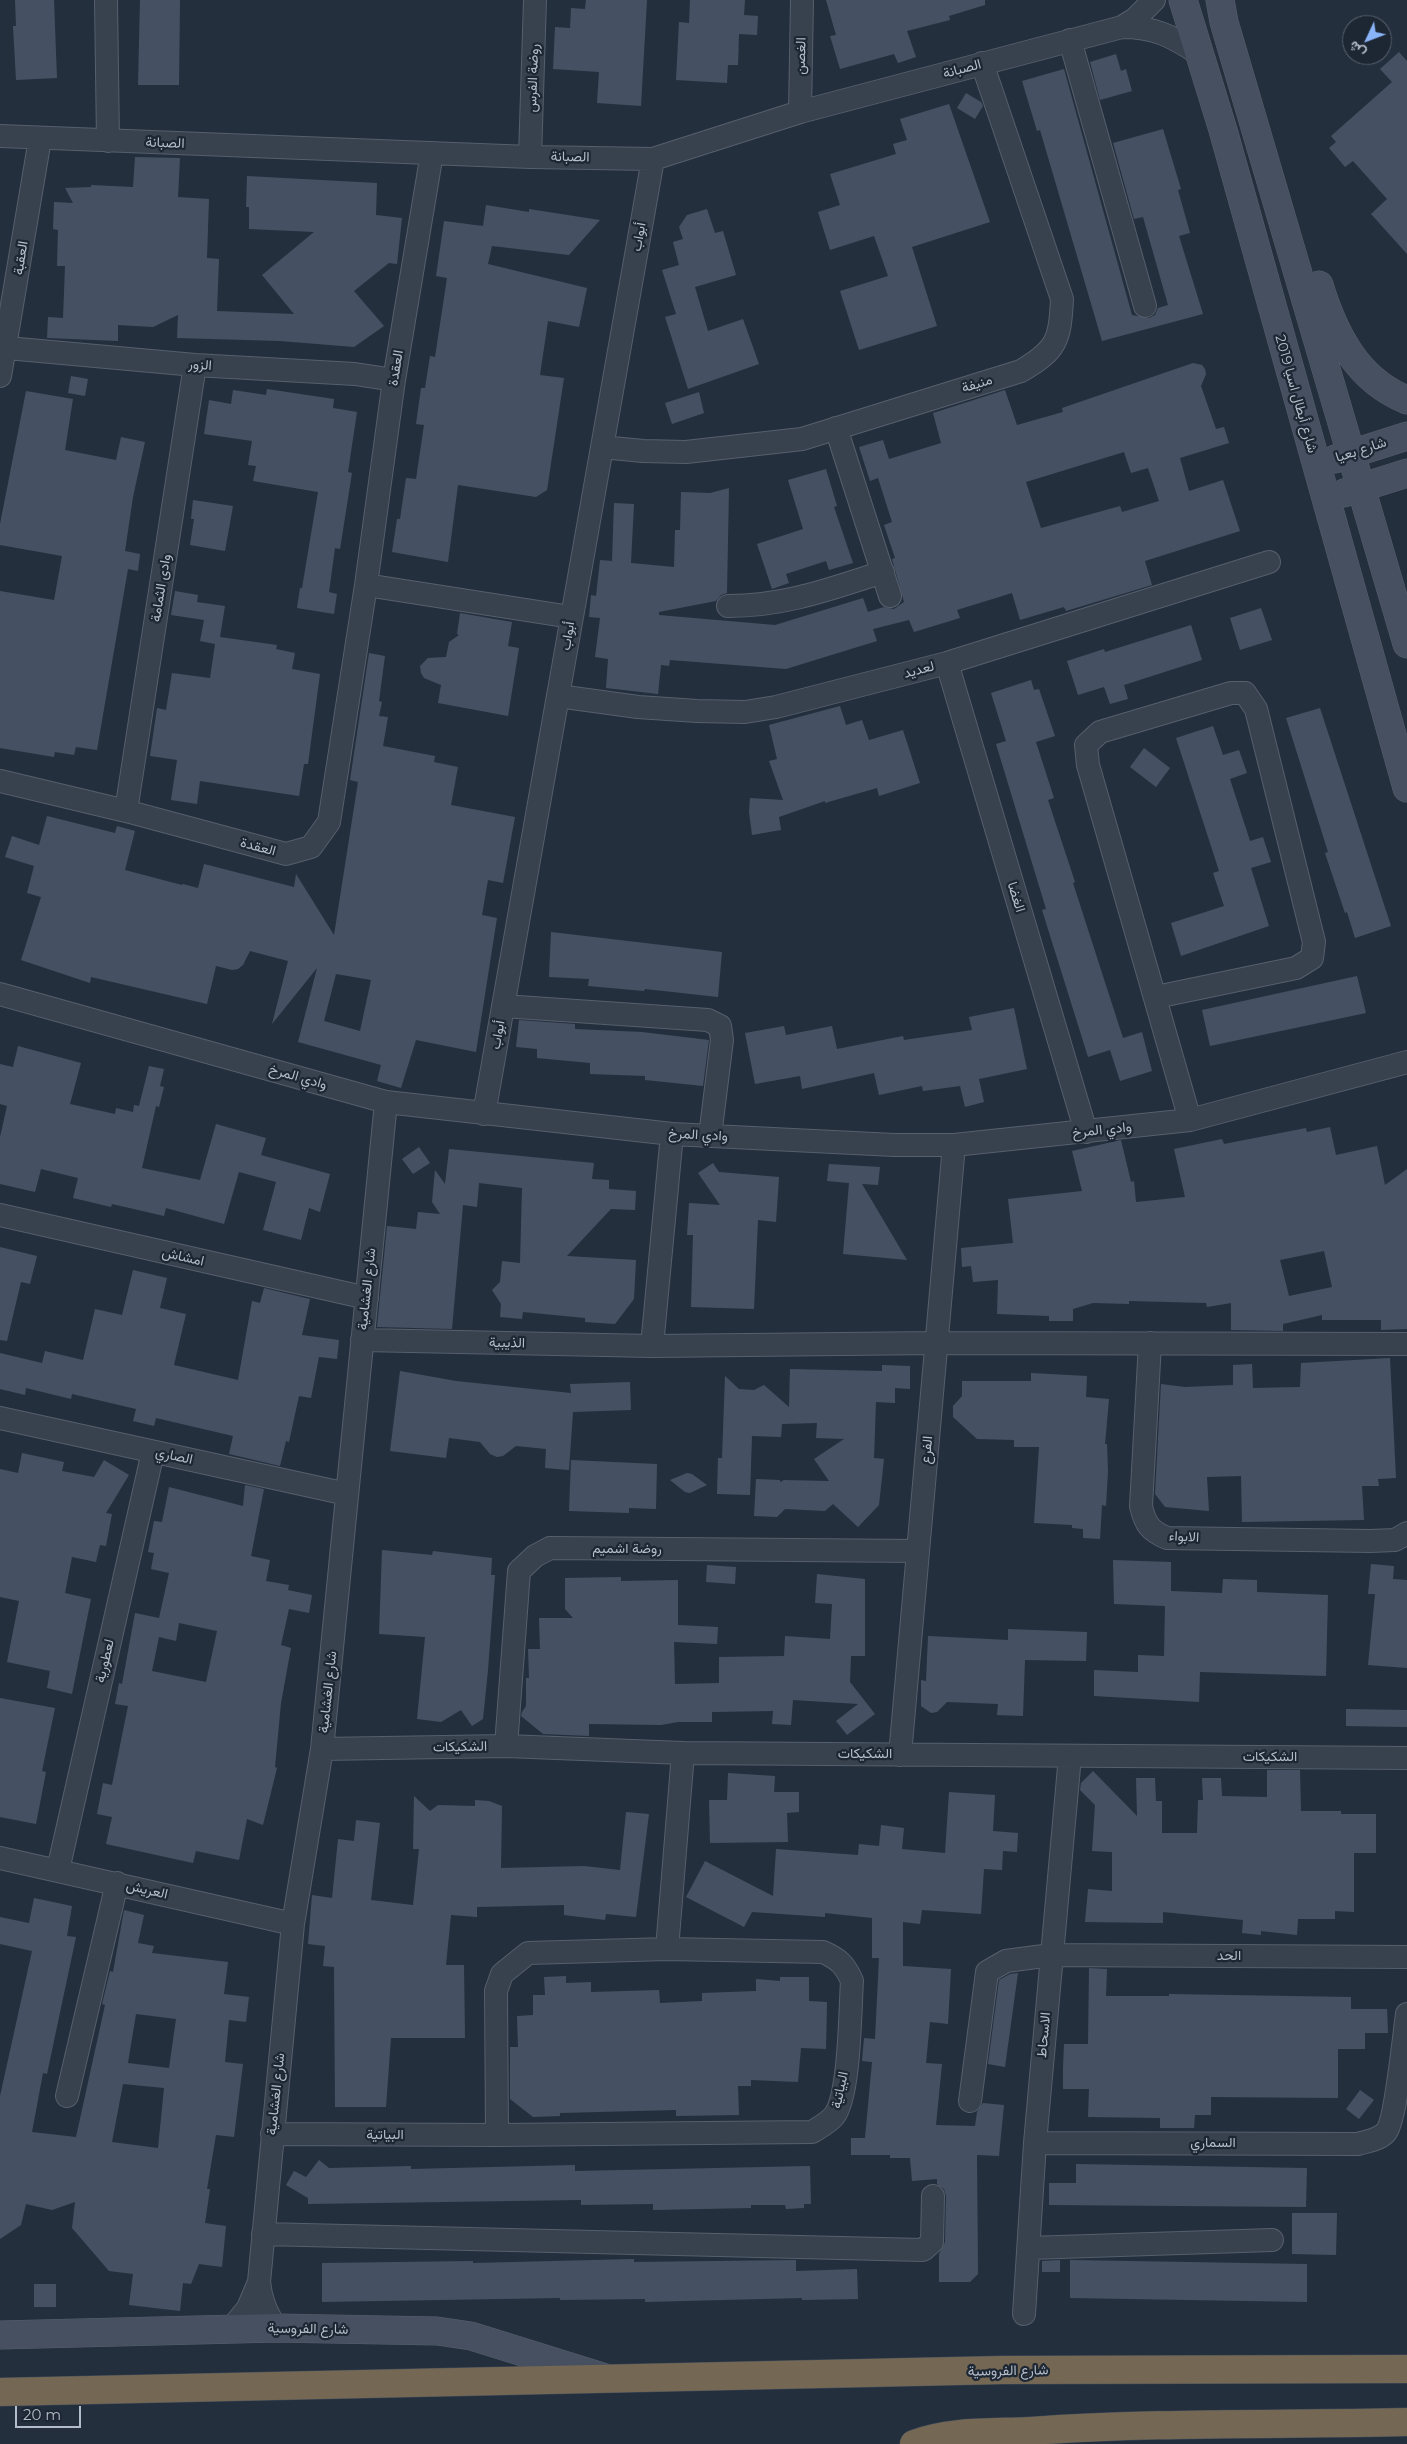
<!DOCTYPE html>
<meta charset="utf-8">
<style>
body{margin:0}
#map{position:relative;width:1407px;height:2444px;overflow:hidden;background:#242f3e;font-family:Montserrat,Vazirmatn,sans-serif}
canvas{display:block}
.north{position:absolute;left:1342px;top:15px;width:50px;height:50px;box-sizing:border-box;background:#1d2633;border:1px solid #59626f;border-radius:50%;rotate:227deg;font-size:14px;font-weight:700;line-height:20px;text-align:center;color:#b4bcc9}
.north::after{content:'';display:block;margin:auto;width:18px;height:22px;background:#8ab4f8;clip-path:polygon(50% 0,100% 100%,50% 72%,0 100%)}
.scale{position:absolute;left:15px;top:2406px;width:66px;height:22px;box-sizing:border-box;border:2px solid #b4bcc9;border-top:0;padding-left:6px;font-size:15px;line-height:18px;white-space:nowrap;color:#b4bcc9;-webkit-text-stroke:4px #1d2633;paint-order:stroke}
</style>
<div id="map">
<canvas width="1407" height="2444"></canvas>
<div class="north">ش</div>
<div class="scale">20 m</div>
</div>
<script>
const g = document.querySelector('canvas').getContext('2d');
g.lineJoin = 'round';
function fill(path, color) {
  g.fillStyle = color;
  g.fill(path, 'evenodd');
}
function strokePath(path, color, width, dash) {
  g.strokeStyle = color;
  g.lineWidth = width;
  g.lineCap = dash ? 'butt' : 'round';
  g.setLineDash(dash || []);
  g.stroke(path);
}
function drawText(font, color, halo, rows, align = 'center') {
  g.font = font + ' Montserrat,Vazirmatn,sans-serif';
  g.lineWidth = 4.5;
  g.setLineDash([]);
  g.textBaseline = 'middle';
  g.strokeStyle = halo;
  g.fillStyle = color;
  for (const [text, x, y, turn = 0] of rows) {
    g.save();
    g.translate(x, y);
    g.rotate((+turn || 0) * Math.PI / 180);
    g.textAlign = isNaN(turn) ? turn : align;
    if (halo) g.strokeText(text, 0, 0);
    g.fillText(text, 0, 0);
    g.restore();
  }
}
fill(new Path2D(`
 M15,0H54L57,78L16,80L13,26H16Z
 M140,0H180L179,85H138Z
 M586,0H647L641,106L597,103L599,72L553,69L555,27L570,28L571,8L585,9Z
 M690,0H745L744,15L758,16L757,35L739,34L738,65H728L727,83L676,80L679,22L689,23Z
 M826,0H985V5L949,16L950,20L907,31L916,57L898,63L894,54L840,69L830,36L836,35Z
 M1399,52L1407,61V254L1371,214L1387,199L1353,161L1345,167L1329,148L1336,142L1331,136L1392,82L1380,69Z
 M1116,54L1121,71L1126,69L1132,91L1100,100L1090,62Z
 M1064,69L1132,315L1149,318L1155,315L1158,308L1168,305L1143,217L1134,219L1113,143L1163,129L1181,189L1178,190L1190,233L1179,236L1203,314L1102,341L1040,130L1037,131L1022,81Z
 M966,93L981,102L983,106L975,119L957,108Z
 M949,104L990,222L912,247L937,326L859,350L840,291L888,276L874,236L830,250L818,212L840,205L830,174L896,154L893,144L907,140L900,119Z
 M135,157L180,158L178,197L209,199L207,258L219,259L217,311L294,314L262,275L314,232L249,229V207H246L247,176L377,183L376,215L402,218L397,264L389,263L354,291L384,326L354,347L280,341L177,338L178,315L153,327L118,325V341L47,338L48,317L63,318L65,266H57L58,230L53,229L54,202L73,203L65,188L91,187V185L133,187Z
 M486,205L529,212V209L600,220L569,255L492,246L488,264L587,288L579,327L548,321L540,375L564,378L547,490L536,497L458,485L448,562L392,552L397,519H400L406,478L416,479L424,425L416,424L421,388H425L430,356L435,357L447,278L436,276L444,221L483,226Z
 M707,209L715,233L723,231L736,275L695,287L708,331L743,319L759,364L688,389L665,317L676,314L662,270L679,265L673,242L683,239L679,227L687,215Z
 M1193,363L1202,365L1205,369L1206,374L1201,386L1216,429L1224,427L1229,443L1180,458L1189,491L1223,480L1240,531L1145,561L1152,585L1066,611L1064,607L1020,620L1012,593L957,610L960,618L914,632L909,620L873,629L877,641L786,669L670,660L669,666L661,665L658,694L606,688L608,659L595,657L600,618L589,617L591,595L596,596L600,560L612,561L614,503L634,504L631,563L674,567L675,530H680L681,492L710,493L729,488L727,593L721,595L716,601L659,612V615L775,625L863,598L868,612L884,607L894,609L904,602L892,559L895,558L884,525L892,522L878,478L870,481L859,447L883,440L889,459L941,443L933,413L1005,390L1017,425L1063,412L1062,408ZM1124,452L1131,473L1148,468L1159,501L1122,512L1120,506L1041,528L1026,482Z
 M71,376L88,379L85,396L68,393Z
 M267,389L334,399L333,408L357,412L348,472L352,473L340,549L335,548L329,592L337,594L334,614L297,608L300,588H302L318,492L253,481L256,466L248,465L252,441L204,434L209,400L231,404L233,390L266,395Z
 M26,391L73,399L65,450L116,460L121,437L145,442L133,497L125,551L140,554L138,571L128,569L97,750L76,747L74,755L55,752L54,757L0,748V591L54,600L62,556L0,545V524Z
 M699,392L704,413L672,424L665,403Z
 M826,469L837,506L834,507L853,563L829,570L826,561L786,574L789,583L772,589L757,544L803,529L788,480Z
 M193,500L233,506L225,551L190,545L194,519H191Z
 M175,591L198,595L197,602L225,606L220,637L277,645L276,649L295,653L292,669L320,674L308,764H304L299,796L200,781L197,804L171,800L177,760L150,756L157,708L166,710L172,673L210,678L215,644L200,641L204,620L171,615Z
 M1261,608L1272,640L1240,650L1230,618Z
 M460,613L512,622L508,646L519,648L508,716L438,703L441,685L424,678L421,673L420,666L428,658L446,657L449,642L459,635L457,634Z
 M1191,625L1202,660L1124,685L1128,699L1110,704L1104,687L1078,695L1067,661L1104,649L1105,652Z
 M369,653L385,656L379,701L382,702L379,716L388,717L383,746L435,756L434,762L458,767L451,805L515,817L503,883L488,880L482,915L497,918L476,1052L416,1040L401,1088L377,1081L381,1065L298,1042L317,968L272,1024L288,961L250,951L243,965L238,969L232,970L216,966L207,1004L91,977L90,983L21,960L41,897L27,893L34,866L5,857L12,836L39,845L47,816L115,833L117,826L135,831L125,870L182,885L183,884L198,888L204,864L294,887L296,874L334,935L358,782L350,780ZM336,974L371,980L360,1031L324,1021Z
 M1031,680L1034,690L1039,689L1055,736L1036,742L1054,798L1048,800L1075,882L1073,883L1123,1038L1142,1032L1152,1071L1120,1081L1110,1050L1088,1057L1042,910L1046,909L996,744L1006,741L991,693Z
 M840,706L846,725L862,720L869,740L903,730L920,783L879,796L877,788L825,803V801L779,817L781,830L752,835L749,812L750,798L783,800L769,761L777,759L769,725Z
 M1320,708L1391,926L1355,938L1347,912L1345,913L1325,853L1328,852L1286,718Z
 M1213,726L1223,755L1239,750L1247,773L1230,779L1250,841L1263,837L1271,862L1251,868L1269,926L1181,956L1171,923L1224,906L1213,873L1219,871L1176,738Z
 M1144,748L1170,768L1156,787L1130,767Z
 M551,932L722,952L718,997L645,989L644,991L588,986L589,979L549,977Z
 M1357,976L1366,1013L1210,1046L1202,1010Z
 M1014,1008L1027,1069L979,1079L984,1102L965,1107L960,1086L923,1091L922,1086L879,1095L874,1073L802,1089L800,1076L755,1084L745,1033L784,1026L786,1035L832,1026L837,1049L903,1036L904,1040L972,1030L969,1017Z
 M519,1020L575,1024V1029L642,1032L709,1040L703,1086L645,1080V1076L590,1074V1063L537,1058V1049L516,1047Z
 M18,1046L81,1063L70,1104L115,1114L116,1108L133,1112L134,1105L139,1106L149,1066L164,1069L160,1086L164,1087L159,1107L156,1106L142,1168L200,1180L216,1124L266,1138L261,1155L330,1174L320,1212L309,1208L301,1240L263,1230L276,1182L239,1172L224,1224L166,1208L164,1216L112,1204L111,1207L73,1198L78,1178L41,1169L35,1192L0,1184V1137L7,1106L0,1104V1064L13,1067Z
 M1330,1127L1336,1155L1377,1146L1385,1185L1407,1169V1329L1381,1330V1320H1322V1315L1283,1324V1331L1231,1330V1303L1207,1307L1206,1303L1129,1301V1304L1093,1303L1073,1309V1321H1049V1316L997,1314L998,1280L973,1282L971,1266L962,1267L961,1248L1013,1243L1008,1199L1082,1191L1072,1151L1121,1140L1131,1182L1134,1181L1136,1202L1185,1197L1174,1149L1222,1139L1224,1144L1306,1128L1307,1132ZM1324,1251L1332,1287L1289,1296L1280,1260Z
 M419,1147L430,1163L413,1174L402,1159Z
 M449,1149L594,1163L592,1179L609,1180V1189L636,1191L635,1210L611,1209L567,1256L636,1260L634,1299L615,1324L585,1322V1318L523,1312L522,1319L500,1317L501,1304L492,1290L500,1282L502,1261L520,1263L522,1188L479,1183L477,1207L463,1205L452,1329L377,1327L387,1226L416,1229L418,1212L440,1214L432,1202L435,1170L445,1184Z
 M713,1163L719,1172L779,1177L776,1222L758,1220L754,1309L691,1307L693,1235H687L689,1203L720,1205L698,1173Z
 M829,1164L880,1167L878,1185L862,1184L907,1260L843,1254L849,1183L827,1181Z
 M0,1247L37,1256L30,1284L21,1282L7,1341L0,1340Z
 M133,1270L167,1278L160,1308L186,1314L174,1365L238,1380L252,1301L260,1303L264,1288L310,1299L302,1335L339,1340L337,1359L319,1357L311,1398L299,1396L289,1442L286,1441L280,1466L229,1454L233,1436L156,1418L154,1426L133,1421L136,1409L72,1394L71,1399L26,1388L25,1395L0,1389V1353L42,1363L45,1351L83,1360L95,1309L122,1315Z
 M1390,1358L1396,1478L1378,1479L1379,1486H1362L1364,1520L1242,1522L1241,1476L1207,1477L1209,1511L1165,1507L1155,1494L1161,1384L1185,1387L1233,1385V1365L1252,1364L1253,1388L1300,1387L1301,1363Z
 M882,1365L910,1366V1389L895,1388V1403L876,1402L874,1458L884,1459L879,1505L858,1527L833,1504L825,1511L785,1509L777,1517L754,1516L756,1479L780,1480V1482L784,1480L829,1481L814,1459L844,1439L816,1438L817,1423L782,1424L781,1437L752,1436L750,1495L717,1494L718,1458H722L725,1376L739,1389L754,1390L764,1385L789,1407L790,1369L882,1371Z
 M400,1371L456,1381L571,1393L570,1384L630,1382L631,1410L573,1412L569,1470L545,1468L546,1449L516,1446L503,1456L497,1457L490,1454L480,1442L449,1438L446,1458L390,1451Z
 M1031,1373L1087,1376L1086,1397L1109,1399L1105,1444H1107L1108,1471L1106,1506L1102,1505L1100,1539L1083,1538V1529L1072,1528V1525L1034,1523L1039,1447H1014V1440L977,1439L953,1417V1406L962,1396V1381H1031Z
 M22,1453L64,1462L62,1471L94,1477L104,1460L129,1475L106,1513L112,1514L106,1546L100,1545L96,1562L72,1557L65,1593L91,1599L72,1694L47,1688L50,1671L7,1662L19,1601L0,1597V1469L18,1473Z
 M571,1460L657,1464L656,1509L629,1508V1513L569,1511Z
 M687,1473L692,1474L707,1485L690,1493L685,1492L670,1480Z
 M245,1485L264,1489L251,1556L270,1560L266,1581L289,1585L288,1590L312,1595L309,1613L289,1609L281,1645L291,1648L281,1703L275,1767L277,1768L263,1825L247,1819L239,1860L196,1851L193,1863L106,1844L112,1817L97,1814L103,1783L112,1785L128,1706L115,1704L119,1683L122,1684L135,1613L159,1618L169,1573L151,1569L154,1553L148,1552L154,1521L162,1522L169,1487L243,1506ZM179,1623L217,1631L206,1682L152,1671L159,1637L176,1641Z
 M382,1550L432,1555L433,1551L492,1558L491,1575H495L488,1670L483,1719L472,1726L461,1710L441,1722L417,1719L425,1637L379,1634Z
 M1113,1560L1171,1562V1591L1222,1593L1223,1579L1257,1580V1592L1328,1595L1326,1676L1200,1672L1199,1702L1094,1696V1670L1138,1672V1655L1164,1656L1165,1606L1114,1604Z
 M1371,1564L1394,1566L1393,1579L1407,1580V1668L1368,1665L1375,1594H1368Z
 M707,1565L736,1567L735,1584L706,1582Z
 M817,1574L865,1579V1656H851L850,1682L875,1714L847,1735L836,1721L858,1704L793,1700L791,1725L772,1724L773,1711L712,1712V1722H678L661,1725L589,1724V1736L543,1734L521,1716L522,1712L526,1706V1678H529L528,1649H540L539,1618H573L565,1609V1578L621,1577V1581L678,1580V1625L718,1627L717,1644L674,1642L675,1684L719,1683V1657L784,1656L785,1636L830,1639L832,1604L815,1603Z
 M1008,1629L1087,1632L1086,1661L1025,1660L1023,1716L997,1715L998,1704L947,1702L937,1712L931,1713L921,1706V1680L926,1681L928,1636L1008,1640Z
 M0,1698L55,1708L42,1771L46,1772L36,1824L0,1817Z
 M1346,1709L1407,1710V1727L1346,1726Z
 M1267,1770H1300L1301,1811H1341V1814H1376V1853H1354V1912L1335,1911V1919H1298L1297,1935L1261,1931V1935L1242,1933L1243,1920L1163,1912V1923L1085,1922L1088,1889L1112,1891V1852L1092,1851L1095,1805L1080,1790L1081,1783L1093,1771L1137,1816L1136,1778H1155L1156,1801H1162V1833H1197L1198,1800H1203L1202,1778H1221L1222,1796L1267,1797Z
 M728,1773L775,1776L774,1792H799V1812L787,1813L788,1842L710,1843L709,1800H727Z
 M949,1792L995,1795L993,1831L1018,1833L1017,1852L1003,1851L1002,1870L984,1869L981,1914L922,1910L920,1924L903,1922V1966L951,1969L948,2024L930,2022L926,2063L942,2064L936,2125L975,2126L977,2112L983,2103L1004,2105L999,2156L977,2155L978,2274L970,2282H939V2254L945,2242L946,2196L944,2189L937,2184V2179L912,2181L910,2158H890V2155H851V2138H865L872,2062L862,2061L864,2038L875,2039L879,1958H872V1918L825,1913V1917L752,1912L744,1927L686,1897L705,1861L773,1896L776,1849L858,1855L859,1844L879,1846L881,1825L904,1828L902,1849L945,1853Z
 M414,1796L430,1811L438,1805L475,1806V1800L489,1801L502,1806L501,1868L584,1866L620,1870L626,1812L649,1814L636,1917L606,1914L605,1920L564,1915V1905L477,1907V1917L451,1915L446,1965H464L465,2038H391L386,2107H335L334,1967L323,1966L325,1946L308,1944L312,1895L332,1898L338,1839L354,1841L356,1820L380,1823L371,1900L413,1905L419,1849H413Z
 M34,1898L72,1906L67,1936L76,1937L47,2074L43,2073L32,2132L76,2137L105,2005L102,2004L110,1971L113,1972L124,1910L144,1915L138,1943L154,1946L152,1953L228,1962L224,1994L249,1997L246,2022L229,2020L225,2062L243,2064L234,2137L216,2135L207,2189H210L205,2223L226,2226L222,2267L199,2264L191,2284L183,2283L180,2311L129,2305L133,2274L109,2271L72,2228L75,2202L52,2210L26,2204L21,2225L0,2239V2096L32,1951L0,1944V1917L29,1923ZM136,2014L176,2019L169,2068L128,2063ZM123,2084L164,2088L158,2148L112,2142Z
 M1089,1968L1107,1969L1106,1996H1169V1994L1351,1997V2009H1387L1388,2033H1365V2049H1338V2098L1211,2097V2115H1195L1194,2128H1160V2118L1088,2117L1089,2089H1063V2068L1064,2044H1088Z
 M1018,1973L1005,2067L988,2064L999,1980L1010,1974Z
 M566,1976V1983L591,1982V1992L659,1990L660,2003L702,2001V1993L756,1991V1979L780,1981V1977H809V2001L827,2002L826,2049L801,2048L798,2082L751,2080V2086H738L739,2115L676,2116V2110L560,2113V2116L533,2117L510,2099V2047H518L517,2016L533,2015V1995H545L544,1977Z
 M1360,2090L1374,2100L1359,2119L1346,2109Z
 M319,2160L329,2168L411,2166V2169L575,2165V2171L810,2166L811,2204H804V2208L786,2209L785,2205H751V2208L653,2210V2204L581,2205V2200L308,2204V2198L286,2185L294,2171L306,2177Z
 M1076,2164L1307,2168L1306,2207L1049,2205V2183H1076Z
 M1292,2213H1337L1336,2255L1292,2254Z
 M634,2259V2262L796,2260V2271L857,2269L858,2299L802,2300V2298L645,2302V2299L560,2300V2298L322,2302V2263L473,2261V2263Z
 M1060,2260V2272H1042V2261Z
 M1070,2260L1307,2264V2302L1070,2298Z
 M34,2284H56V2307H34Z`), '#455162');
const street = new Path2D(`
 M106,0L108,141
 M1122,27L1135,19L1154,0
 M1070,40L1145,306
 M800,112L802,0
 M0,136L530,157L653,159L800,112L1122,27C1155,27 1171,36 1198,53
 M530,157L535,0
 M7,348L195,365L355,374L394,380
 M0,376L40,139
 M836,428L890,596
 M602,447L643,451L686,452L802,439L1021,371C1057,350 1060,340 1062,299L982,63
 M366,585L571,617
 M728,606C785,606 830,589 883,572
 M947,663L1086,1132
 M558,696L638,707L697,711L745,712L776,707L947,663L1269,562
 M0,781L126,811L286,854L311,847L329,822L366,585L394,380L432,153
 M126,811L195,365
 M0,994L386,1102L672,1134L894,1145H954L1190,1120L1407,1062
 M1156,997L1296,968L1312,958L1314,942L1256,709L1245,693H1231L1100,732L1086,745L1088,765L1190,1120
 M503,1006L708,1020L720,1026L722,1040L710,1136
 M484,1114L653,159
 M0,1215L367,1298
 M362,1340L652,1346L937,1343L1407,1344
 M1150,1343L1141,1506C1145,1524 1150,1531 1167,1538L1370,1541L1395,1540L1407,1533
 M652,1346L672,1134
 M0,1418L347,1494
 M506,1746L519,1571L535,1556L550,1548L918,1551
 M322,1749L506,1746L683,1753L1407,1758
 M900,1755L954,1145
 M0,1858L293,1924
 M58,1870L153,1452
 M667,1949L683,1753
 M67,2096L117,1883
 M970,2101L987,1972L1006,1961L1051,1955L1407,1957
 M272,2134L497,2135L812,2132C820,2127 828,2123 834,2116C850,2096 850,2010 852,1981C845,1965 839,1959 823,1952L667,1949L528,1953L502,1974L496,1991L497,2135
 M1035,2143L1358,2144C1368,2141 1379,2140 1386,2132C1396,2120 1404,2034 1407,2014
 M263,2234L923,2250L932,2242L933,2196
 M1029,2248L1272,2240
 M1024,2314L1035,2143L1070,1756
 M276,2328C266,2312 261,2300 259,2282L293,1924L322,1749L386,1102
 M231,2329L248,2308L259,2282`);
const secondary = new Path2D(`
 M1183,0L1223,130L1407,788
 M1220,0L1224,22L1407,644
 M1319,285C1334,334 1357,380 1407,400
 M1335,459L1407,436
 M1344,493L1407,473
 M0,2335L276,2328L437,2331L471,2336L606,2378`);
const highway = new Path2D(`
 M0,2392L1003,2370L1407,2369
 M914,2444C951,2430 993,2433 1031,2431C1156,2422 1282,2425 1407,2422`);
strokePath(street, '#565f6c', 24);
strokePath(secondary, '#565f6c', 29);
strokePath(highway, '#434c59', 29);
strokePath(street, '#38414e', 22);
strokePath(secondary, '#465061', 28);
strokePath(highway, '#746855', 28);
drawText('14px', '#b4bcc9', '#1d2633', [
 ["الغصن",801,56,-89],
 ["الصبانة",962,69,-15],
 ["روضة الفرس",533,78,-88],
 ["الصبانة",165,143,2],
 ["الصبانة",570,157,1],
 ["أبواب",639,237,-80],
 ["العقبة",21,258,-81],
 ["الزور",200,365,4],
 ["العقدة",396,368,-81],
 ["منيفة",977,384,-17],
 ["شارع أبطال اسيا 2019",1296,394,74],
 ["شارع بعيا",1361,450,-18],
 ["وادى الثمامة",161,588,-81],
 ["أبواب",568,636,-81],
 ["لعديد",919,670,-15],
 ["العقدة",258,847,15],
 ["الغضا",1016,897,73],
 ["أبواب",498,1035,-80],
 ["وادي المرخ",298,1077,16],
 ["وادي المرخ",1102,1130,-6],
 ["وادي المرخ",698,1135,3],
 ["امشاش",183,1257,13],
 ["شارع الغشامية",367,1289,-84],
 ["الذيبية",507,1343,1],
 ["الفرع",927,1450,-85],
 ["الصاري",174,1456,12],
 ["الابواء",1184,1537,3],
 ["روضة اشميم",627,1549],
 ["لعطورية",105,1661,-77],
 ["شارع الغشامية",328,1692,-84],
 ["الشكيكات",460,1747,-1],
 ["الشكيكات",865,1754],
 ["الشكيكات",1270,1757],
 ["العريش",147,1890,13],
 ["الحد",1229,1956],
 ["الاسحاط",1044,2035,-85],
 ["البياتية",840,2090,-78],
 ["شارع الغشامية",276,2094,-84],
 ["البياتية",385,2135],
 ["السماري",1213,2143],
 ["شارع الفروسية",308,2329,1],
 ["شارع الفروسية",1008,2371,-1]
]);
</script>
